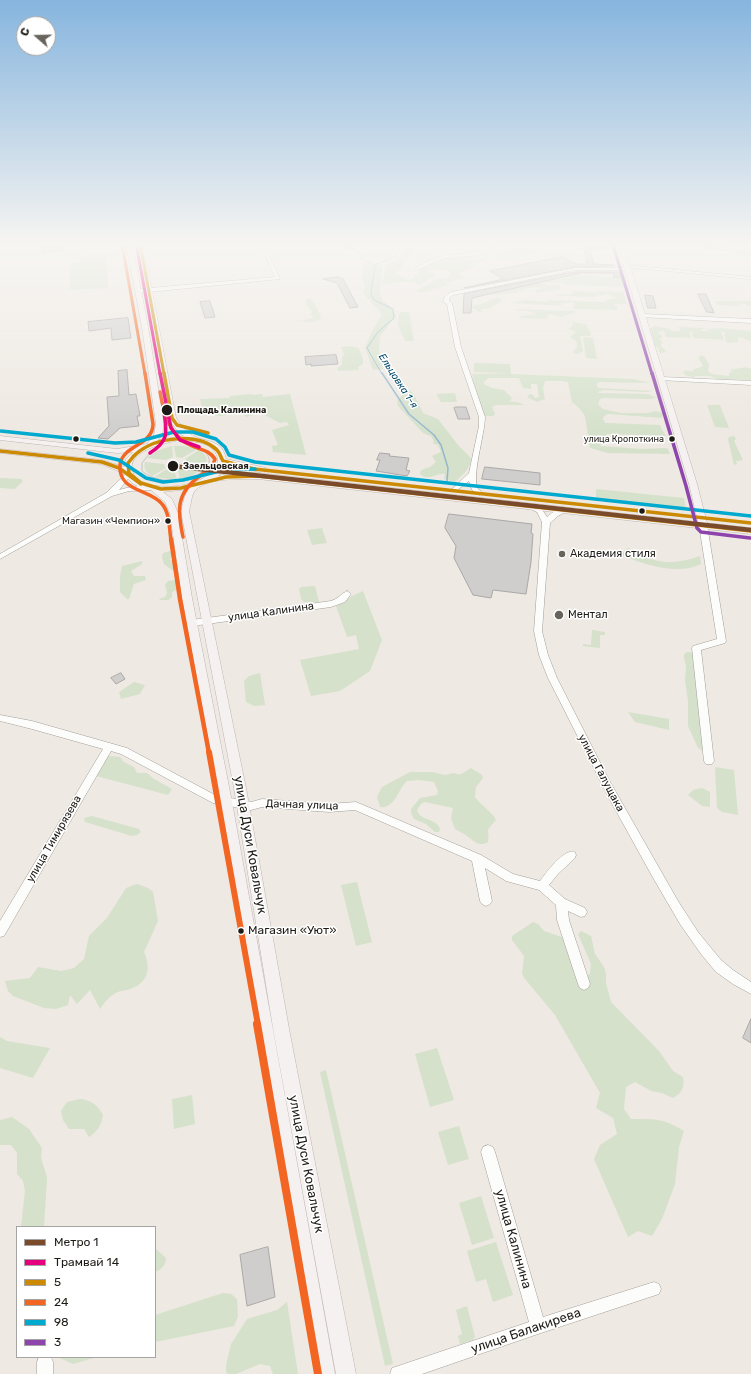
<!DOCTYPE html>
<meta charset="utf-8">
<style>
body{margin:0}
#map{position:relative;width:751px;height:1374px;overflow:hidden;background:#eee9e2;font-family:Rubik,sans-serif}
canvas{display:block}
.legend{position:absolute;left:16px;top:1226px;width:140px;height:132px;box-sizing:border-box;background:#fff;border:1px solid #a5a4a2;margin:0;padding:5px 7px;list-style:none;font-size:12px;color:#1e1b16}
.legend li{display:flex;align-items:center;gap:8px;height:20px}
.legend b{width:20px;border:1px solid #a5a4a2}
.north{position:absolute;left:16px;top:16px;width:40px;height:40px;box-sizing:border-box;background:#fff;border:1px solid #a5a4a2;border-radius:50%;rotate:290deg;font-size:11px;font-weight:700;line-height:16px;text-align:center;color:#1e1b16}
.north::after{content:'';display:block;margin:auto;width:14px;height:18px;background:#67635d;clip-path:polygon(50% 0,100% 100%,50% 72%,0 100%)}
</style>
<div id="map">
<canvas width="751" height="1374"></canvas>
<ul class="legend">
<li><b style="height:5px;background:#7a4b2a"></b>Метро 1</li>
<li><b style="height:5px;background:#e5007d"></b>Трамвай 14</li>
<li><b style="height:5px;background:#cc8a04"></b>5</li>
<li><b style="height:5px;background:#f26522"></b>24</li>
<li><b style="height:5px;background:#00a9ce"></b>98</li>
<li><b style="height:5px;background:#8e44ad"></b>3</li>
</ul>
<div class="north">С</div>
</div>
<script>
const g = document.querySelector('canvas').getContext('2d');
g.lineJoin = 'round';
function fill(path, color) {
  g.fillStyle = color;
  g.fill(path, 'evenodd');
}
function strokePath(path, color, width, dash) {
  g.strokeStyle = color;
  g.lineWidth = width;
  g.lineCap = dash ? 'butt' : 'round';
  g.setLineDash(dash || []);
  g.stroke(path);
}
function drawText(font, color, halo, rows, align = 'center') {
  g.font = font + ' Rubik,sans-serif';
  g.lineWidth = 3;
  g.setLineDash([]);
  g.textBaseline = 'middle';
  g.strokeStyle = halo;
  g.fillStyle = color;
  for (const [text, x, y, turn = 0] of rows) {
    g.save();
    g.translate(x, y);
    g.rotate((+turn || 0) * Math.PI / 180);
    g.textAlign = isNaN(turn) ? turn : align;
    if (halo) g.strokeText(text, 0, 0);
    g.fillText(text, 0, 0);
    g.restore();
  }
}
fill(new Path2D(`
 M408,243H425L414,248L415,254L405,258L403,267L396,273L408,280L414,278L413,275L418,274L422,266L448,258L460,257L473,260L485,258V260L474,265L470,269L460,273V276L467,277L446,283L448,285L420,293L415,291L440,278L447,279L451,272L443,270H430L429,272L434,273L435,275L420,285L412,282H400L383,285L382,284L386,267L403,253L406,244Z
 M509,248L539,249L543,250V253L496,260L493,259L507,252L505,251Z
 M107,254L108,288L70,290V263L81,262V256Z
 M363,265H383L380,292L382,300L392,308L396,316L380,336L379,352L383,369L373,370L365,348L373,329L382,315C378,307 368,301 363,292L365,285L362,279Z
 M579,275L604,276L598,277H621L625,287L567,285C560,281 553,285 545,282Z
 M540,283L547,284V285H560L559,287L562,289L538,293L533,290L544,288L535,287L518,291L519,293L494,295L492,294L499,292L502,294L503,291Z
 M572,290L596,293V291L623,292L627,304H614L618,308L616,310L573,309L574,302L560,304L564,306L512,303L525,300L549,302L546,300L604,302L609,299L618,298L605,294H603L604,296L596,295L597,297L556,296V295L573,294Z
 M499,297L502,301L488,309H481L482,311L479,312L471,307L474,306L473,305C481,306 490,299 499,297Z
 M306,298L311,299C314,303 321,314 321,319L309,322L302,321V320L314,318L311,315L312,311L306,304Z
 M715,301H751V306L740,303V306L718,305Z
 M519,309L566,311L574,310L576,312L562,317L550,314L547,316L548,319L520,318L521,316L536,314L529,311L511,310Z
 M402,312H409L414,341H405L398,325L399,314Z
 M573,322L586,324L591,334L590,336H580L583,351L578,354L573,353L574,350L577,348V342L570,337L576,332L569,329L573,325L572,324Z
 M655,326L670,329L672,331H681L678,327H682L705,328L701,331H711L706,329L721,328L750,331L751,332V341C745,340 743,336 737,338L739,342L728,343L724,341L726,340L724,335L726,333L721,331L724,340L694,338L692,336L693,333L689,331L691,338L666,337L664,331L658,332L663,337L659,339L662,341L661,346L667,352L660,353L658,350L660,349L652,345L654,340L648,333L652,332L649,329Z
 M583,337L593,338L597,359L586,358Z
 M350,346L359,348L363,360V364L358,367L359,370L338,371L337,368L342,365V357L344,355L341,347Z
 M701,355L705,357L709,365L708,371L712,374L729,376V373L732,372L730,370L746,367L751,369V380L717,379L710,376H695V378L685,375L683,372L686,370L692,372L693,370L703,366L698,358Z
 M474,363L510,364L511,374L633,379L651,383L598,382L597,386L598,388L653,391L646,392L603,390L598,392L599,393L648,394L657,398L648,399L604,398L600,399L598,404L603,409L621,413H648L655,411L663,413L662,418L608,414L604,416L603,419L605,423H608L659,425L661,426V428L666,436L607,434L600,446L642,449L665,448L668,449L670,454L608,453L590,448L585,416L580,409L572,402L568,382L561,381H545L543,388L545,399L537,402L527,397L530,394H532L535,398L539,397L537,384H531V389L523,388L519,378H488L484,382V384L492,388L504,390L512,398L510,401H505L517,402L525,405H496L492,407L495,414L493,416H484L478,403L472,374L509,373L474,372Z
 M403,386L414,394L423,413L438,419L458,445L471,458C470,470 463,474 455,482L444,479L445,474C437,472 429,482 420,474L421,470L430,467L436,462L432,456L441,452L438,445L432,443L434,442L431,436L423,433L398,406L397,401L403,394Z
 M455,393L457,402H441L436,394Z
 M251,394L252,395L262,394L263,397L290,394L306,455L273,452L272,446L278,445L272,430L289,425L287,422L280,423L259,412L247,417L240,413L220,416L203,413L200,399L229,398L230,396Z
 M707,405H720L729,428L715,427Z
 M734,436L736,439L734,441L743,460L736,461L737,464L734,465L728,439L729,437Z
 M172,446L173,457L166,460L147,458L159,450Z
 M174,446H185L197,449L182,458L176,457Z
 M199,450C205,453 208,458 206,464L187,462L185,459Z
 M145,462L164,464L166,468L152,476C146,472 143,469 145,462Z
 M185,467L203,469L191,476L180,479L178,470Z
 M167,469L174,470L177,480L154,477Z
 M0,478L21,479L23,481L15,489L0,488Z
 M596,489L684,498L686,509L596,500Z
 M322,528L327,543L312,545L307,530Z
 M628,548C656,564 670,566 700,556L701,564C677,576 644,564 620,555Z
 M170,551L172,553L170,560H179L180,570H172L164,564L162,557L163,553Z
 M142,561V564L131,571L134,576H145L146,580L134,584L129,599H127L120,592V576L122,566Z
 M176,580L181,581L182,587L172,592V597L168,600H160L159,599L165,597L167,593L165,585L168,581Z
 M315,586L319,602H304L301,599L299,589L301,587Z
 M363,591L382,640L370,671L340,691L311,696L300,660L359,649L356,635L347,637L336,606L348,598Z
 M592,630L605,632V635H600V648L583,646V644L591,645Z
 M687,652L702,653V663L710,720L711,740L705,752L698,748L688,726V701L685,680L686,666L684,658V654Z
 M260,673L265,705L254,706L246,702L244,681L249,676Z
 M134,682L145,685L140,694L121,699L119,692Z
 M628,712L669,719V730L635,722Z
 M108,756L120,757L124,762L134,767L137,773H147L154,779L172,789L168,795L96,776Z
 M715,767L734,770L738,815L722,812L717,808Z
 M471,768L482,775L483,778L476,787L475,797C481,806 492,811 496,820C482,835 491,828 488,842C477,848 473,839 464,834C461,832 458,831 455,829L451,818L453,808L425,802L421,804L417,810C420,822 436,817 440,829L439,832H435L426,824L414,819L411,813V809L420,798L437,795L438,791L434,782L419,780L407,781C398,789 395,809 380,807L377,797L382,787L410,772H432L445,775L454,773C461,777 465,771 471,768Z
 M702,788L710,792V807L702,806L688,795L693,790Z
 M92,816L139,829L141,832L137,835L132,836L85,822L84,818Z
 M357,882L372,942L356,946L341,885Z
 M137,884L148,888L153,892L158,921L144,952C151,967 149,983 130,989C126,991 122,990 118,992C109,996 105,1002 100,1009L90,990L77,1004L70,995L68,1005L56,1009L44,1008L13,996L8,991L5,981L30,978L38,967L61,971L74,968L84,959L89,936L107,918L126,888Z
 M533,922L538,924L544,931L562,937L585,980L590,973L591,964L578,934L581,931L591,936L595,954L604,967L606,974V983L611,1002L659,1051L673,1071L683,1077C685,1087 682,1093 673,1098L662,1093L651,1091L635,1082L626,1087L624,1109L631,1119C655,1119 663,1118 684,1131L679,1147L675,1184L662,1219L652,1236L638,1231L628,1237L594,1159L600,1145L617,1134L613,1118L596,1108L600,1093L555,1015L525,979L522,974L524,956L512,940V936Z
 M0,1037L7,1041L50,1048L33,1078L0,1068Z
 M437,1048L454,1100L430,1107L415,1054Z
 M326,1070L393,1364L385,1366L320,1072Z
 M192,1095L195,1124L174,1129L172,1099Z
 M80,1099C92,1100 98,1106 103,1115C101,1126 98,1131 89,1137L84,1129H69L63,1120L61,1111L67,1102Z
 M12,1117L29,1129L42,1148L41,1158L47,1177L44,1227H21L25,1191L23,1181L17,1174V1153L11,1145H0V1120Z
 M459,1126L469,1159L448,1165L438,1132Z
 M481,1196L494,1238L472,1245L459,1203Z
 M496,1242L513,1295L493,1302L486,1279L476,1282L467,1251Z
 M155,1244L156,1249L166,1258C166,1265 161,1270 155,1272Z
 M223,1293L231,1294L237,1299L238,1317L234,1326L155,1342V1315Z
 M287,1302L298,1374H273L270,1366L260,1364L236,1374H228L226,1372V1365L231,1344L247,1319L277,1310Z
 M467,1306L475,1337L473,1340L460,1344L458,1336L462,1334L456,1310Z
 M57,1357H97L73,1364Z`), '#d5e1cb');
strokePath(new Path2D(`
 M342,243L356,250L365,261L375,265
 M382,374L367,348L378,332L394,318L393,309L374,300L371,294L375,265L395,257L402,243`), '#94b7ce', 1);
strokePath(new Path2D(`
 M382,373L409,414L434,435L441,445L448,468L447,481`), '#94b7ce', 1.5);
const building = new Path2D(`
 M62,243V251L42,253L43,245Z
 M583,243H605L606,250L589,249L594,264L614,265V266L575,267L464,288L503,279L490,271L559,257H564L576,264H587Z
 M575,272H620L622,277H614L613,273H581L472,298L471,313H463L464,294Z
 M338,277L343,279L358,307L350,308L337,283L323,279Z
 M698,294H706L714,313L707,312Z
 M645,295L653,296L656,308H648Z
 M210,301L215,317L205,318L200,302Z
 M128,318L131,338L112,340L111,328L89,331L88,322Z
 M336,355L338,364L311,366V364L306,365L305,357Z
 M127,370L129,395L136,394L140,416H137L139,426L120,428L108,439L98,438L109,426L107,397L119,396L118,371Z
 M456,407H466L470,419H458L454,408Z
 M380,453L390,454L389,456L409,458L406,470L410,471L407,476L376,471L380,460H377Z
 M485,467L540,473V485L482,479Z
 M449,514L532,524L531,533L533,534L531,562L526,594L493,590L491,598L473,595L454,558L456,546L445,528Z
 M121,673L125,679L116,684L111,678Z
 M751,1019V1043L743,1038Z
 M268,1247L275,1297L247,1306L240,1255Z`);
fill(building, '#d0cecd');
strokePath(building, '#aaa8a7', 1);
const minor = new Path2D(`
 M259,243H263L280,279L139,293L136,291L139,289L275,277Z
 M447,243H452L442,251L448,255L485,251L490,248L489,243H493L494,249C483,258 457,256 442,259C435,261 421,270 416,270V268L430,260L444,256L437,251Z
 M682,243H695L751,252V254Z
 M635,266L751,277V279L635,268L622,270H575L453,295L449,298V301L452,303L461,347L485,417C485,433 471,478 478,489C479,490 481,491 483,493L479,495L472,490L469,481L456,491H452V489L469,473L479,426V417L455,347L447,304L443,302L445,296L451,292L575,268H622Z
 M643,314L751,319V323L641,317L640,316Z
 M662,377L751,381V385L660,380V378Z
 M129,472L132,474L119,490C128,487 149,483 157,488L153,490L129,491L112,496L0,559V554L106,493L127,473Z
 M528,504C537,503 543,510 547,517C553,512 560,507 568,508L569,510L558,516L550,523L542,631L548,655L557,678L609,780L678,901L698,932L721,960L733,970L751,982V994L733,984L716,972L701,954L680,924L652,876L610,800L548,678L539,655L534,631L542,522L537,512L528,508Z
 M700,523H703L707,525L726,641L725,643L701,650L714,761L712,764H706L704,761L692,648L693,646L717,639L699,525Z
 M347,591L351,594L345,602L331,607L192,626L188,623L192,620L331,601C338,599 342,593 347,591Z
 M0,715L32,721L127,748L215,795L251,802L262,799L329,804L356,802L481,855L513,874L540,881C546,873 564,848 575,852L576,855L575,858L558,874L549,885L565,899L585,908L587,912L585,916L581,917L568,911L569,920L590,984L588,988L584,990L580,988L578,984L557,920L556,905L539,890L506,881L485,868L492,901L490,904L486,906L482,904L480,901L472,861L355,810L329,812L262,807L251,810L213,803L121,754L111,751L4,936L0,937V921L103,749L32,729L0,721Z
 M488,1145L493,1147L495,1152L543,1317L654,1282L659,1284L661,1289L659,1294L538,1334L422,1374H390L392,1368L398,1366L529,1322L481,1152L483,1147Z
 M39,1357H51L53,1362V1374H37V1362Z`);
const major = new Path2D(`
 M126,243H132L148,327L164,424L162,435L158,440L184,436L179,433L168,418L137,243H143L176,418C181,425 187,434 196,437C210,443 222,440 226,459L266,468L267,470L263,473L226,464L218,476L230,473H258L698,522L689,484L617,243H623L697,484L707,523L751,528V534L258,479C242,479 204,477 194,492C191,497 191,505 189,511L246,788L290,1034L356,1374H336L274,1034L234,788L181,511L186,492L188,489L163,492L172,499L178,513L192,598L232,802L335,1374H315L220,802L182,598L170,513L165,502L151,490L141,488L132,483L126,476L116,470L101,464L0,453V449L102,460L124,467L126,459L133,452L117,453L0,440V436L117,449L147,444L154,435L156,424L142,327ZM179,440C192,441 218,442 218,461C218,466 215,470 211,473C195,486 169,489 150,485C143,484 136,479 133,473C124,451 165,443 179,440Z`);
strokePath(minor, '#a29e99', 1);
strokePath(major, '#bfb5b2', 1);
fill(minor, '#fcfcfb');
fill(major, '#f5f1f0');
strokePath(new Path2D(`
 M150,453L142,463V471C168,494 235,470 199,447`), '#c4c3c1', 1);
strokePath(new Path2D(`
 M140,243L164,374`), '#cc8a04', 3);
strokePath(new Path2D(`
 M164,373L172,418L177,425L208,433
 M0,451L102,462L119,468L141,484
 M751,523L254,469L223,461C221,458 220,453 217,450C198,432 155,437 136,454C133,456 131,460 128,463L129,473L141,483L161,489L181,488L226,477L258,476L751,531`), '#cc8a04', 3.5);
strokePath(new Path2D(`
 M122,244L145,374`), '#f26522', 3);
strokePath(new Path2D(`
 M145,373L153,424C153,446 122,445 120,465C118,492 150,489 162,504C170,513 169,529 171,540
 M160,392C164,414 169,436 192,446C201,450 209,450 215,459C213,468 207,470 201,475C176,493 177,509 183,537`), '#f26522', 3.5);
strokePath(new Path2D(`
 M171,539L180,599L209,753`), '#f26522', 4.5);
strokePath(new Path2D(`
 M209,752L258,1025`), '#f26522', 6);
strokePath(new Path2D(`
 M257,1024L318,1374`), '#f26522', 8);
strokePath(new Path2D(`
 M1,431L115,443L136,442L174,432H193L216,439L225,447L229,455L255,462L751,516
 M88,453L119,460L146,478L163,482L183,480L224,470L255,469`), '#00a9ce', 3.5);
strokePath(new Path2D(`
 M613,245L652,374`), '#8e44ad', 3);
strokePath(new Path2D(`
 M652,373L686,486L697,528L701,532L750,538`), '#8e44ad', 3.5);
strokePath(new Path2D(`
 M136,243L160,374`), '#e5007d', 3);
strokePath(new Path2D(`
 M160,373L171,428L180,440L199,447
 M150,453C169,441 167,433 164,412`), '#e5007d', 3.5);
strokePath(new Path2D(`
 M172,466L751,530`), '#7a4b2a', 4.5);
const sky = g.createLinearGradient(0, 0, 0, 436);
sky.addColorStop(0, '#86b5de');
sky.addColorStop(0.56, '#f7f5f2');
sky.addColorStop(1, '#f7f5f200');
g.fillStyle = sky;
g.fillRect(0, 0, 751, 436);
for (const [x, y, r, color] of [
 [167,410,6,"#1e1b16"],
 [76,439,3.5,"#1e1b16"],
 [672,439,3.5,"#1e1b16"],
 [173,466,6,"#1e1b16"],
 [642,511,3.5,"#1e1b16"],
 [168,521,3.5,"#1e1b16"],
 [562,554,4,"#67635d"],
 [559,615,5,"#67635d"],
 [241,931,3.5,"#1e1b16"]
]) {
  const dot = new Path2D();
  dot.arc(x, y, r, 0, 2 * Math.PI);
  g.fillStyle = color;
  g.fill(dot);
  strokePath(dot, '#fff', 1.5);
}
drawText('bold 9px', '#1e1b16', '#fff', [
 ["Площадь Калинина",177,410],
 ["Заельцовская",183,466]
], 'left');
drawText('9px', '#1e1b16', '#fff', [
 ["улица Кропоткина",664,439]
], 'right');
drawText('italic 10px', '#00496b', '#fff', [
 ["Ельцовка 1-я",398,381,57]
]);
drawText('10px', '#1e1b16', '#fff', [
 ["Магазин «Чемпион»",160,521]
], 'right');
drawText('11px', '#1e1b16', '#fff', [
 ["Академия стиля",570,554],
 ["Ментал",568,615]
], 'left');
drawText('11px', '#1e1b16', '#fff', [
 ["улица Калинина",271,612,-8],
 ["улица Галущака",601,773,62],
 ["Дачная улица",302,805,2],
 ["улица Тимирязева",54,839,-60]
]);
drawText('12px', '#1e1b16', '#fff', [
 ["Магазин «Уют»",248,931]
], 'left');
drawText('13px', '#1e1b16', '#fff', [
 ["улица Дуси Ковальчук",250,845,80],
 ["улица Дуси Ковальчук",306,1164,79],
 ["улица Калинина",513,1239,74],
 ["улица Балакирева",526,1331,-19]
]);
</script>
